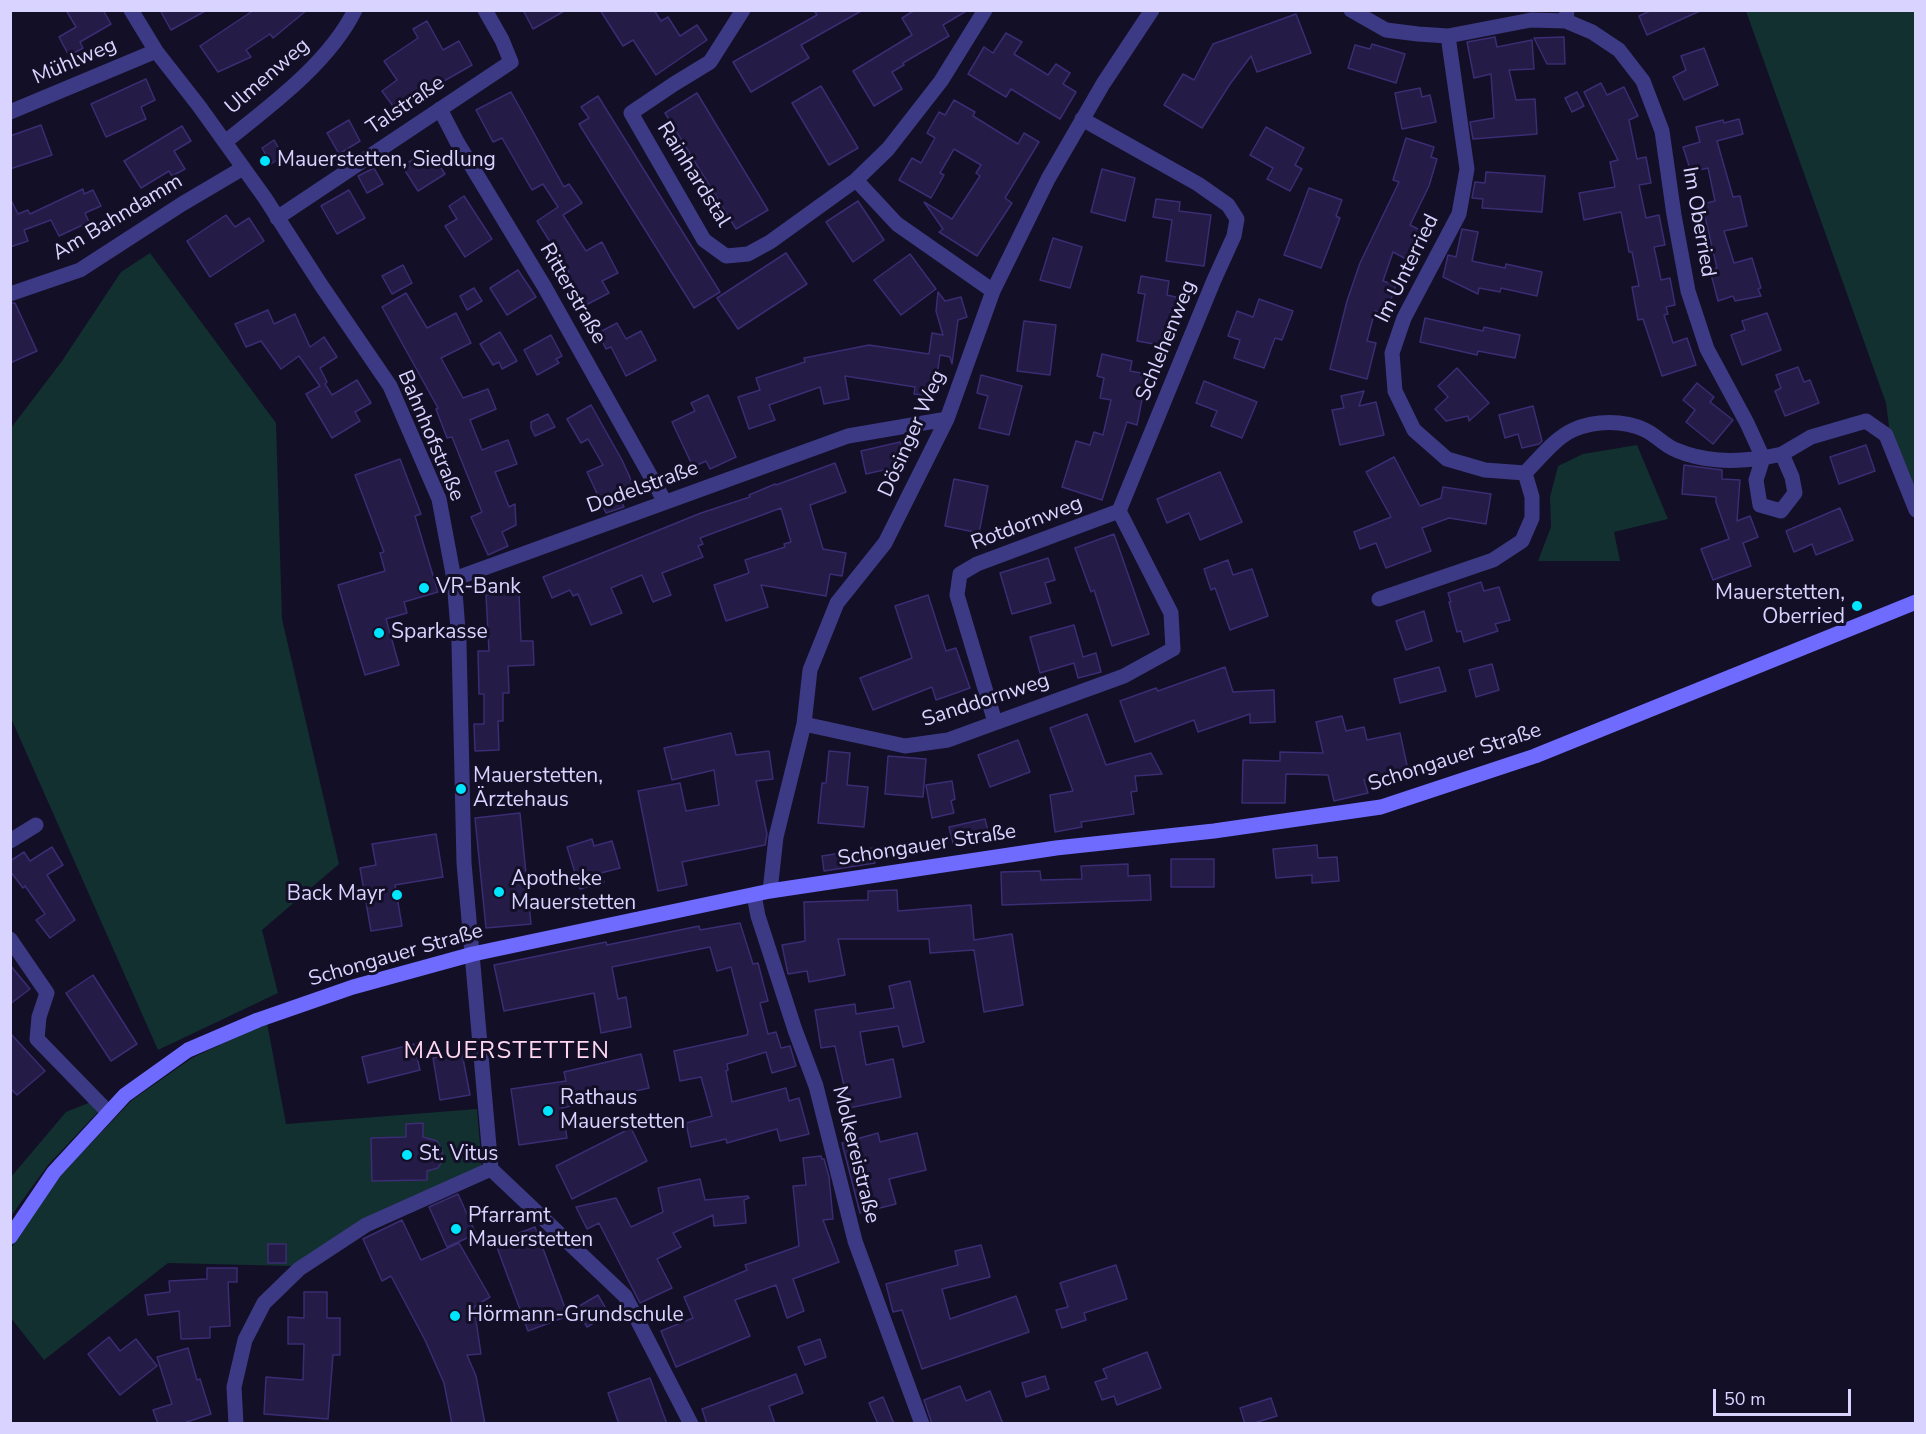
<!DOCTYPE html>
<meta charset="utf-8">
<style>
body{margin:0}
#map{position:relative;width:1926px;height:1434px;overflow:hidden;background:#130f26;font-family:"Nunito Sans",sans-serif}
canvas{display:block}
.frame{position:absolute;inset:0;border:12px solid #d9d4ff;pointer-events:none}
.scale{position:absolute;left:1713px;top:1389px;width:138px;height:27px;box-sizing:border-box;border:3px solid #d9d4ff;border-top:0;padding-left:8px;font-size:18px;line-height:21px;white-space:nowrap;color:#d9d4ff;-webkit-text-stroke:4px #130f26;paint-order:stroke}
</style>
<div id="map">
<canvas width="1926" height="1434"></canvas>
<div class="frame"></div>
<div class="scale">50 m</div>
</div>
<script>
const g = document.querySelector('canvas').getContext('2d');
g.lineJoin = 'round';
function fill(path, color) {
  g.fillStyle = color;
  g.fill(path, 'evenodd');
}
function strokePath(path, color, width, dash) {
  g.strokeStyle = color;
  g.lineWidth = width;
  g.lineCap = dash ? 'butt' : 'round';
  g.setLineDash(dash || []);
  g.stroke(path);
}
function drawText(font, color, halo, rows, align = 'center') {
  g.font = font + ' "Nunito Sans",sans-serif';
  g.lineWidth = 6;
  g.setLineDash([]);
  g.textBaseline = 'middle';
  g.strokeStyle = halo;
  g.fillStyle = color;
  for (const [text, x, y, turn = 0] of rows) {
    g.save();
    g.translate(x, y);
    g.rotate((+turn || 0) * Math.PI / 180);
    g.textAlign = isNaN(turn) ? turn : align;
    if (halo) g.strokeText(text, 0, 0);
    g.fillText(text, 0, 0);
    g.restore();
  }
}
fill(new Path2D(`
 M1746,11H1915V494L1890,434L1886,403Z
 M150,253L276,423L282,619L339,864L262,930L278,993L158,1050L10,716L11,428L62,361L121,272Z
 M1637,445L1668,519L1614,532L1620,561H1538L1551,527L1550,497L1558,466L1583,454Z
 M267,1023L286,1124L477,1109L482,1169L363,1220L291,1266L168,1263L44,1360L11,1318L10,1250L31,1216L60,1176L132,1100L192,1058Z
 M91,1102L98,1112L48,1165L11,1216V1177L66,1112Z`), '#12302f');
const building = new Path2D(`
 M66,10H103L111,24L80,42L83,48L69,56L59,37L76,27Z
 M160,10H207L171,30Z
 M254,10H307L273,38L270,34L246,50L251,57L218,72L200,46Z
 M523,10H566L533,29Z
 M600,10H654L661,21L668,17L680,36L697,25L707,40L656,75L633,40L623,46Z
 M814,10H863L801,45L809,58L751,92L733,62L817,15Z
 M915,10H968L943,25L949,36L903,63L904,65L892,72L902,89L874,106L853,71L912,35L902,18Z
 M1652,10H1702L1647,35L1639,16Z
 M1296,14L1311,53L1257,72L1251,56L1230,84L1202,128L1164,105L1183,74L1194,80L1213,44Z
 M427,21L443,50L459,41L472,65L430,89L431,91L398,113L382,91L397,80L384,61L418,38L413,29Z
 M1006,33L1022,42L1014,54L1048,75L1056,64L1070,73L1063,84L1076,92L1060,119L1011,89L1006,97L968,74L984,47L993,53Z
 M1495,37L1497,47L1532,40L1534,69L1509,70L1516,100L1535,99L1537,134L1473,139L1470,122L1494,118L1491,74L1474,78L1467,42Z
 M1564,37L1565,64H1547L1534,38Z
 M1372,44L1405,54L1396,83L1348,68L1355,45L1370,49Z
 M1704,48L1718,85L1684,100L1673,77L1686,70L1681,56Z
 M146,79L155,100L141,107L146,119L106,137L91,104Z
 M1601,83L1607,95L1624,87L1638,116L1629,120L1637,159L1646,157L1651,183L1639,185L1646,218L1659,215L1665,245L1654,247L1661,280L1670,278L1675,305L1666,307L1668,314L1664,315L1673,343L1687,338L1696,365L1662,376L1643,319L1638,320L1632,287L1639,286L1632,252H1629L1621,212L1584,220L1579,193L1615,187L1610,162L1618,160L1584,92Z
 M821,86L858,148L829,165L792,103Z
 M1420,88L1422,97L1430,95L1436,122L1402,129L1395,93Z
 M511,92L564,187L569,184L582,203L563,215L586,251L602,242L618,273L602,281L609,293L584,306L567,273L569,272L537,221L558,207L543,184L532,190L502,138L493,142L476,110Z
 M1577,92L1584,106L1572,112L1565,98Z
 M697,93L768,210L736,229L665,113Z
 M598,96L720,292L694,308L579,124L589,118L581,107Z
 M954,100L975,112L973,116L1018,144L1024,133L1039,142L1005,198L1012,203L977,256L939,232L943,229L924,202L952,219L980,176L976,173L981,165L954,149L940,173L944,175L931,198L899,180L912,158L921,163L935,138L927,133L939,112L945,115Z
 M1739,119L1743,134L1717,141L1733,197L1740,196L1747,226L1724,231L1734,263L1752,258L1761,288L1758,289L1761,296L1735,301L1733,296L1718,301L1710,270L1717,268L1702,204L1715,201L1708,168L1691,172L1683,147L1700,142L1696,127L1723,120L1724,123Z
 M349,120L360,141L339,154L327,133Z
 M41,125L52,155L10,169V136Z
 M182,126L191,141L174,151L185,169L172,176L169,171L141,188L124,161Z
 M1266,127L1304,148L1295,165L1302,169L1290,191L1267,179L1273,168L1250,155Z
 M1406,138L1434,147L1431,157L1437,159L1429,186L1410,225L1422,231L1408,260L1393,252L1383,281L1396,285L1386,314L1375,311L1367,341L1376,343L1367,379L1330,369L1347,301L1360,263L1399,182L1393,180Z
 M274,140L283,156L271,164L262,148Z
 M429,150L445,174L418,191L402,166Z
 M374,168L383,184L367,193L358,176Z
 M1102,169L1135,178L1125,221L1091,212Z
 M1486,172L1545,176L1542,212L1482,208L1483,199L1472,198L1475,182L1485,183Z
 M1309,188L1342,200L1336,216L1340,218L1321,268L1284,255Z
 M83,189L84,194L93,190L101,206L85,213L89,222L59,236L51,220L24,230L28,241L10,247V198L18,214L28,210L30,214Z
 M349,190L365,218L337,234L321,206Z
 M464,196L492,239L465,257L445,226L457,219L449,206Z
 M1156,199L1180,202L1179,211L1211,215L1204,266L1166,261L1172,220L1153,217Z
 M858,201L884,240L853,262L826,222Z
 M226,215L235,227L249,218L264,241L210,277L187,241Z
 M1462,229L1478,232L1472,261L1505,268L1506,264L1542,272L1537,296L1501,288L1500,292L1479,288L1478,294L1443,277L1448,255L1456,257Z
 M1053,238L1082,247L1070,288L1040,280Z
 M786,253L807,284L738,329L717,298Z
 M910,254L936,289L901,315L874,280Z
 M403,265L412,283L392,294L382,276Z
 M518,270L536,297L507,315L490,288Z
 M1141,276L1169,281L1167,295L1180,298L1171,347L1137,341L1145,294L1138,293Z
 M474,288L482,301L467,310L460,296Z
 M938,292L945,301L961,297L967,317L958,320L952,364L950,357L940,355L934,397L914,394L915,387L845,376L849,399L824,404L820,387L769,405L775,420L749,429L738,397L760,390L756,378L805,362L804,358L869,345L929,354L932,333L943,335L936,311Z
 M406,293L427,328L456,313L471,343L441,358L463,398L488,389L496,409L470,420L482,450L508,440L517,464L495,472L509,507L515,504L516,525L502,532L508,546L488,555L471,517L482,512L452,437L447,438L436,409L438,408L382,307Z
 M1259,299L1293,311L1282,340L1275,338L1264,368L1234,358L1240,340L1228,336L1237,311L1253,317Z
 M10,303H15L37,351L10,363Z
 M268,310L274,324L295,314L310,347L324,337L337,357L320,368L327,382L325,384L332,395L357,380L371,403L355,412L360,421L332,438L306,394L320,386L299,356L281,369L261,341L246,347L235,324Z
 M1767,313L1781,350L1742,365L1731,335L1745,330L1742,321Z
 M1425,318L1483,331L1484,327L1520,335L1515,358L1478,351L1477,355L1420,342Z
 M1024,321L1056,325L1050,375L1017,371Z
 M617,323L626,339L641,331L656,360L626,376L611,347L606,349L598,333Z
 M500,332L517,361L502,369L499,362L493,365L480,344Z
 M551,335L562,356L556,359L559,363L537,375L524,350Z
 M1102,354L1132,361L1130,371L1147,374L1137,425L1127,422L1102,500L1062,487L1076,441L1090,445L1094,432L1103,435L1111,400L1100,398L1104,378L1097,376Z
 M1798,367L1804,382L1810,380L1819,403L1785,416L1775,391L1781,388L1776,375Z
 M1457,368L1489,403L1469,421L1468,416L1446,421L1435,409L1448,397L1438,386Z
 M981,375L1022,386L1009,435L979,428L988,396L977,393Z
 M1204,381L1257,402L1242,438L1211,426L1217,411L1196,403Z
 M1697,383L1714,397L1710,402L1733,420L1713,444L1686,422L1695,410L1683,400Z
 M1364,391L1359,406L1376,402L1384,435L1340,445L1332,410L1344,408L1341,396Z
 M708,395L736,457L710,469L706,461L693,467L672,422L695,411L691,403Z
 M591,405L622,460L637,493L621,500L624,507L606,513L587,472L603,465L588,439L581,443L567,419Z
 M1533,406L1542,441L1539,444L1522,448L1518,434L1505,438L1499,415Z
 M548,414L555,427L535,436L531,428V422Z
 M900,442L906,465L866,474L861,451Z
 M1866,445L1875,471L1839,484L1830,457Z
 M1394,457L1420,506L1441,498L1443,487L1491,494L1486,524L1449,518L1422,528L1431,551L1386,568L1376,543L1360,549L1354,532L1391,517L1366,472Z
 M400,459L421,514L415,516L438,592L404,602L407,613L386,619L399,665L365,675L338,585L385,571L380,553L384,552L355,475Z
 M835,463L846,492L810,505L823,549L846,553L842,576L830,574L826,596L761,585L768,607L726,621L714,585L749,573L745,560L785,547L784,544L791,542L781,508L700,538L703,544L698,546L703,557L662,573L671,595L653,602L642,575L611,588L622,613L591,625L578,594L573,596L570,590L552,598L543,577L701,513L750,497L749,495L775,484L776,485Z
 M1684,465L1722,470V479L1740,480L1737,521L1750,516L1758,537L1743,543L1751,566L1713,580L1701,549L1729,539L1716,502V497L1682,494Z
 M1220,472L1242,522L1200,540L1189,513L1167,523L1157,499Z
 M954,479L988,486L979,533L945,526Z
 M1840,508L1853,540L1816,555L1812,544L1794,552L1786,531Z
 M1114,534L1149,634L1112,646L1094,590L1091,592L1075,548Z
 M1048,558L1055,580L1045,583L1051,603L1012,614L1000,573Z
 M1228,560L1233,575L1252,569L1268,616L1230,630L1215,588L1211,590L1204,569Z
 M1481,582L1484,591L1499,587L1510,620L1495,624L1498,631L1464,642L1461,631L1457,632L1449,602H1451L1448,593Z
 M519,594L521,641H533L534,665L508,666L509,693H503V721H498L499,750L475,751L474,724H484V694H479L478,651H489L486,595Z
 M928,595L946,651L956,648L970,688L936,700L932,687L873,710L860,678L912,658L895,606Z
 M1424,611L1432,641L1406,650L1396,621Z
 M1074,625L1083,657L1096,653L1101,672L1078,678L1074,663L1040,673L1030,637Z
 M1492,664L1499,690L1476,697L1469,670Z
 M1225,667L1233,692L1274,690L1275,722L1250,723V714L1198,732L1194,720L1135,742L1120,701L1156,688L1158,691Z
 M1439,667L1446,691L1400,703L1394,679Z
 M1087,714L1106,765L1151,753L1162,774L1135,776L1137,791L1131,792L1134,814L1081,822L1082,827L1055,832L1050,795L1073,791L1050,728Z
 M1342,716L1346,731L1364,727L1367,740L1400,733L1408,770L1364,780L1368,793L1334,801L1328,775L1286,774L1285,803H1242L1243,760L1280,761V752L1323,753L1316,722Z
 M731,733L736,755L769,751L773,779L756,781L767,834L765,845L682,862L687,885L658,891L638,791L680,783L686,811L719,805L714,770L672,780L664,748Z
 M1018,740L1030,772L990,787L978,755Z
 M829,751L850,753L847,785L868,787L864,827L818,823L822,783H826Z
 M888,756L926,759L923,797L885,794Z
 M952,781L955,799L951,801L954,813L932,818L926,785Z
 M520,813L531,924L486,928L475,818Z
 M985,819L989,835L953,843L949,827Z
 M436,834L443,877L395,885L402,926L371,931L360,868L376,865L372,844Z
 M592,839L594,846L612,841L620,868L601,873L604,882L580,889L567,847Z
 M1317,845L1318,858L1337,857L1339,881L1312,883V875L1276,878L1273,849Z
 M52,847L63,865L47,875L75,920L50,938L36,920L45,914L25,886L23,888L10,871V861L24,852L30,861Z
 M873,848L875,863L824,871L822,856Z
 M1171,859H1214V887H1171Z
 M1128,864V876L1150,875L1151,900L1002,905L1001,872L1040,871L1041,880L1082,879L1081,866Z
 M897,890L898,911L971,905L974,940L1012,934L1023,1005L984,1012L974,950L930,953L929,939H838L845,975L809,982L807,971L788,974L782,945L805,941L804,902L868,900V891Z
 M740,923L753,964L758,963L768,1001L760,1003L768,1034L776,1032L781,1048L790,1046L796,1066L772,1073L766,1052L727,1064L728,1070L726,1071L732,1102L786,1088L789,1101L799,1098L809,1134L780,1141L777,1129L727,1143L726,1139L691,1147L686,1123L712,1116L701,1077L680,1081L674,1051L747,1035L748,1032L731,967L717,971L710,947L612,967L618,999L626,997L631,1027L601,1033L594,993L504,1011L494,965L606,942L607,945L699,926L700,930Z
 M10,965L30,989L10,1004Z
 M93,975L137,1044L111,1061L66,993Z
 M910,981L924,1042L903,1047L898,1026L860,1032L866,1065L893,1059L901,1097L849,1108L835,1046L821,1048L815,1010L855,1004L856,1014L894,1008L889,986Z
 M10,1033L45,1071L17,1095L10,1088Z
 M414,1044L420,1070L368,1083L362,1057Z
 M462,1053L470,1095L440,1100L433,1058Z
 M641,1054L649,1088L562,1108L567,1138L519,1145L511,1089L566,1081L564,1072Z
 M423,1123V1137L437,1141L442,1150V1161L438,1168L427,1171V1180L372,1181L371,1138L406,1137V1124Z
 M631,1128L647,1161L572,1199L556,1166Z
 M878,1133L880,1142L917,1133L926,1170L889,1179L896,1204L860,1213L842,1143Z
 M821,1156L822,1159H824L829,1177L833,1219L823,1220L839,1262L793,1279L804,1311L787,1318L776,1285L735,1300L750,1336L676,1367L661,1331L693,1318L684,1297L747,1270L745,1265L799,1246L793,1186L806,1185L803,1158Z
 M700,1179L705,1200L748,1196L749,1198L744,1200L746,1223L714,1226L713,1215L673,1233L681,1247L657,1259L672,1288L640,1303L599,1223L587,1229L576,1207L616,1198L631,1227L663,1212L658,1188Z
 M458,1194L476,1234L447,1247L429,1207Z
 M402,1220L421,1260L459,1243L490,1297L474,1307L481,1354L467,1355L476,1376L485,1424H452L444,1383L425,1340L391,1276L382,1281L363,1239Z
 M535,1227L568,1316L528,1331L495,1242Z
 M268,1244H286V1263H268Z
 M981,1245L990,1277L942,1289L950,1319L1016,1296L1029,1332L922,1369L902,1310L893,1312L886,1284L958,1265L955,1251Z
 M1116,1265L1127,1299L1084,1313L1086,1320L1062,1328L1056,1310L1068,1307L1060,1283Z
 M207,1268H237V1282H228L230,1326L210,1327V1338L181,1339L179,1311L148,1315L145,1295L170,1292L169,1281L207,1279Z
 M304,1292H327V1318H340V1355H333L328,1419L264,1414L266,1377L303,1380L304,1344H288V1317L304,1318Z
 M598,1295L609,1314L587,1327L576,1308Z
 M109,1337L120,1351L136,1339L157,1366L120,1395L88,1354Z
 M820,1339L826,1357L805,1365L798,1347Z
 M188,1348L197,1380L200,1379L211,1414L181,1424H158L153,1410L172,1404L157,1357Z
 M1147,1352L1161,1388L1117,1405L1114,1396L1102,1400L1095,1382L1107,1378L1103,1369Z
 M796,1374L803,1393L769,1406L775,1424H707L702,1409Z
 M1045,1376L1049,1389L1026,1397L1022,1383Z
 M650,1378L667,1424H619L608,1393Z
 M960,1386L966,1401L990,1391L1003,1424H932L924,1400Z
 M883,1397L894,1424H878L869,1403Z
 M1271,1398L1277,1416L1251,1424H1245L1240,1408Z`);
fill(building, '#241b47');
strokePath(building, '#3b2d73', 1.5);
strokePath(new Path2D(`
 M131,10L156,51L199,106L265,198L321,285L390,386L439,499L454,579L459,643L464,863L491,1169
 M743,10L710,62L674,84L631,113L704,240L726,256L748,254L770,242L856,180L888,149L941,81L985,10
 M1351,10L1386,30L1418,34L1448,36L1531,20L1566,21
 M1567,10L1566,21L1592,32L1619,50L1643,81L1662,131L1674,215L1688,291L1707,349L1747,423L1763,458L1782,454L1811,437L1866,421L1886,435L1916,510
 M1448,36L1467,169L1459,214L1404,318L1392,353L1395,391L1414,430L1447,459L1485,470L1525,473
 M440,109L457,142L544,286L665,502
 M10,112L156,51
 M225,142C270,106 329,63 355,10
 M856,180L897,224L993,291
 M277,218L511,62L502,40L485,10
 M10,294L80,270L182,204L243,168
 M454,579L848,436L947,419
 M1379,599L1493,560L1522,541L1532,518V497L1525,473C1539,459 1555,438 1573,430C1595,420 1624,420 1645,430C1656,435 1665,446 1676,450C1704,462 1733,462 1763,458L1756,480L1760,505L1781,511L1795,493L1792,477L1782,454
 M995,722L957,595L960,574L977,564L1119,511
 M804,724L905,746L948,740L1124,676L1173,649L1171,613L1119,511L1214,280L1234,236L1237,219L1228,205L1198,184L1082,119
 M10,841L36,825
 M770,891L776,837L804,724L810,670L837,603L885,543L947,419L993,291L1048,179L1103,84L1152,10
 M754,895L758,916L795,1030L816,1086L855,1241L922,1424
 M10,939L47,993L39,1017L37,1039L108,1112
 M491,1169L625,1296L691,1424
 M236,1424L234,1387L245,1340L264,1303L299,1269L366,1225L491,1169`), '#3d3a85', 15);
strokePath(new Path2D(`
 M10,1237L54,1172L125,1095L188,1050L258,1020L353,987L473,954L770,891L1056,848L1214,831L1381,807L1535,756L1916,602`), '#6f6bff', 15);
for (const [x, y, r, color] of [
 [265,161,6,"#00e5ff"],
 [424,588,6,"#00e5ff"],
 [1857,606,6,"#00e5ff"],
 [379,633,6,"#00e5ff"],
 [461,789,6,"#00e5ff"],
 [499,892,6,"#00e5ff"],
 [397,895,6,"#00e5ff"],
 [548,1111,6,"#00e5ff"],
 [407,1155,6,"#00e5ff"],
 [456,1229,6,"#00e5ff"],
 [455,1316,6,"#00e5ff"]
]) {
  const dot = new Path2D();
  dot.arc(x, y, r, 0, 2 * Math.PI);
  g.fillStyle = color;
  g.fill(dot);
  strokePath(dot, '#130f26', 2);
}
drawText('21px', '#d9d4ff', '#130f26', [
 ["Mühlweg",75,62,-23],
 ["Ulmenweg",268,77,-41],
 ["Talstraße",406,106,-34],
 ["Rainhardstal",693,175,58],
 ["Am Bahndamm",118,218,-31],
 ["Im Oberried",1698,222,80],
 ["Im Unterried",1408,269,-64],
 ["Ritterstraße",572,294,60],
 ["Schlehenweg",1167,341,-68],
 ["Dösinger Weg",913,434,-66],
 ["Bahnhofstraße",430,436,67],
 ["Dodelstraße",643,488,-20],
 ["Rotdornweg",1027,524,-21],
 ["Sanddornweg",986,701,-18],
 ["Schongauer Straße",1455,758,-18],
 ["Schongauer Straße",927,846,-9],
 ["Schongauer Straße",396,956,-16],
 ["Molkereistraße",855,1155,76]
]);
drawText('21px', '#d9d4ff', '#130f26', [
 ["Mauerstetten, Siedlung",277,161],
 ["VR-Bank",436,588],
 ["Mauerstetten,",1845,594,"right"],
 ["Oberried",1845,618,"right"],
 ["Sparkasse",391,633],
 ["Mauerstetten,",473,777],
 ["Ärztehaus",473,801],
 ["Apotheke",511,880],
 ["Mauerstetten",511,904],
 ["Back Mayr",385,895,"right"],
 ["Rathaus",560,1099],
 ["Mauerstetten",560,1123],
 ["St. Vitus",419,1155],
 ["Pfarramt",468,1217],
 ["Mauerstetten",468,1241],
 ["Hörmann-Grundschule",467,1316]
], 'left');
g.letterSpacing = '1.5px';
drawText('24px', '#ffd6f0', '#130f26', [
 ["MAUERSTETTEN",507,1052]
]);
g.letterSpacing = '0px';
</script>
